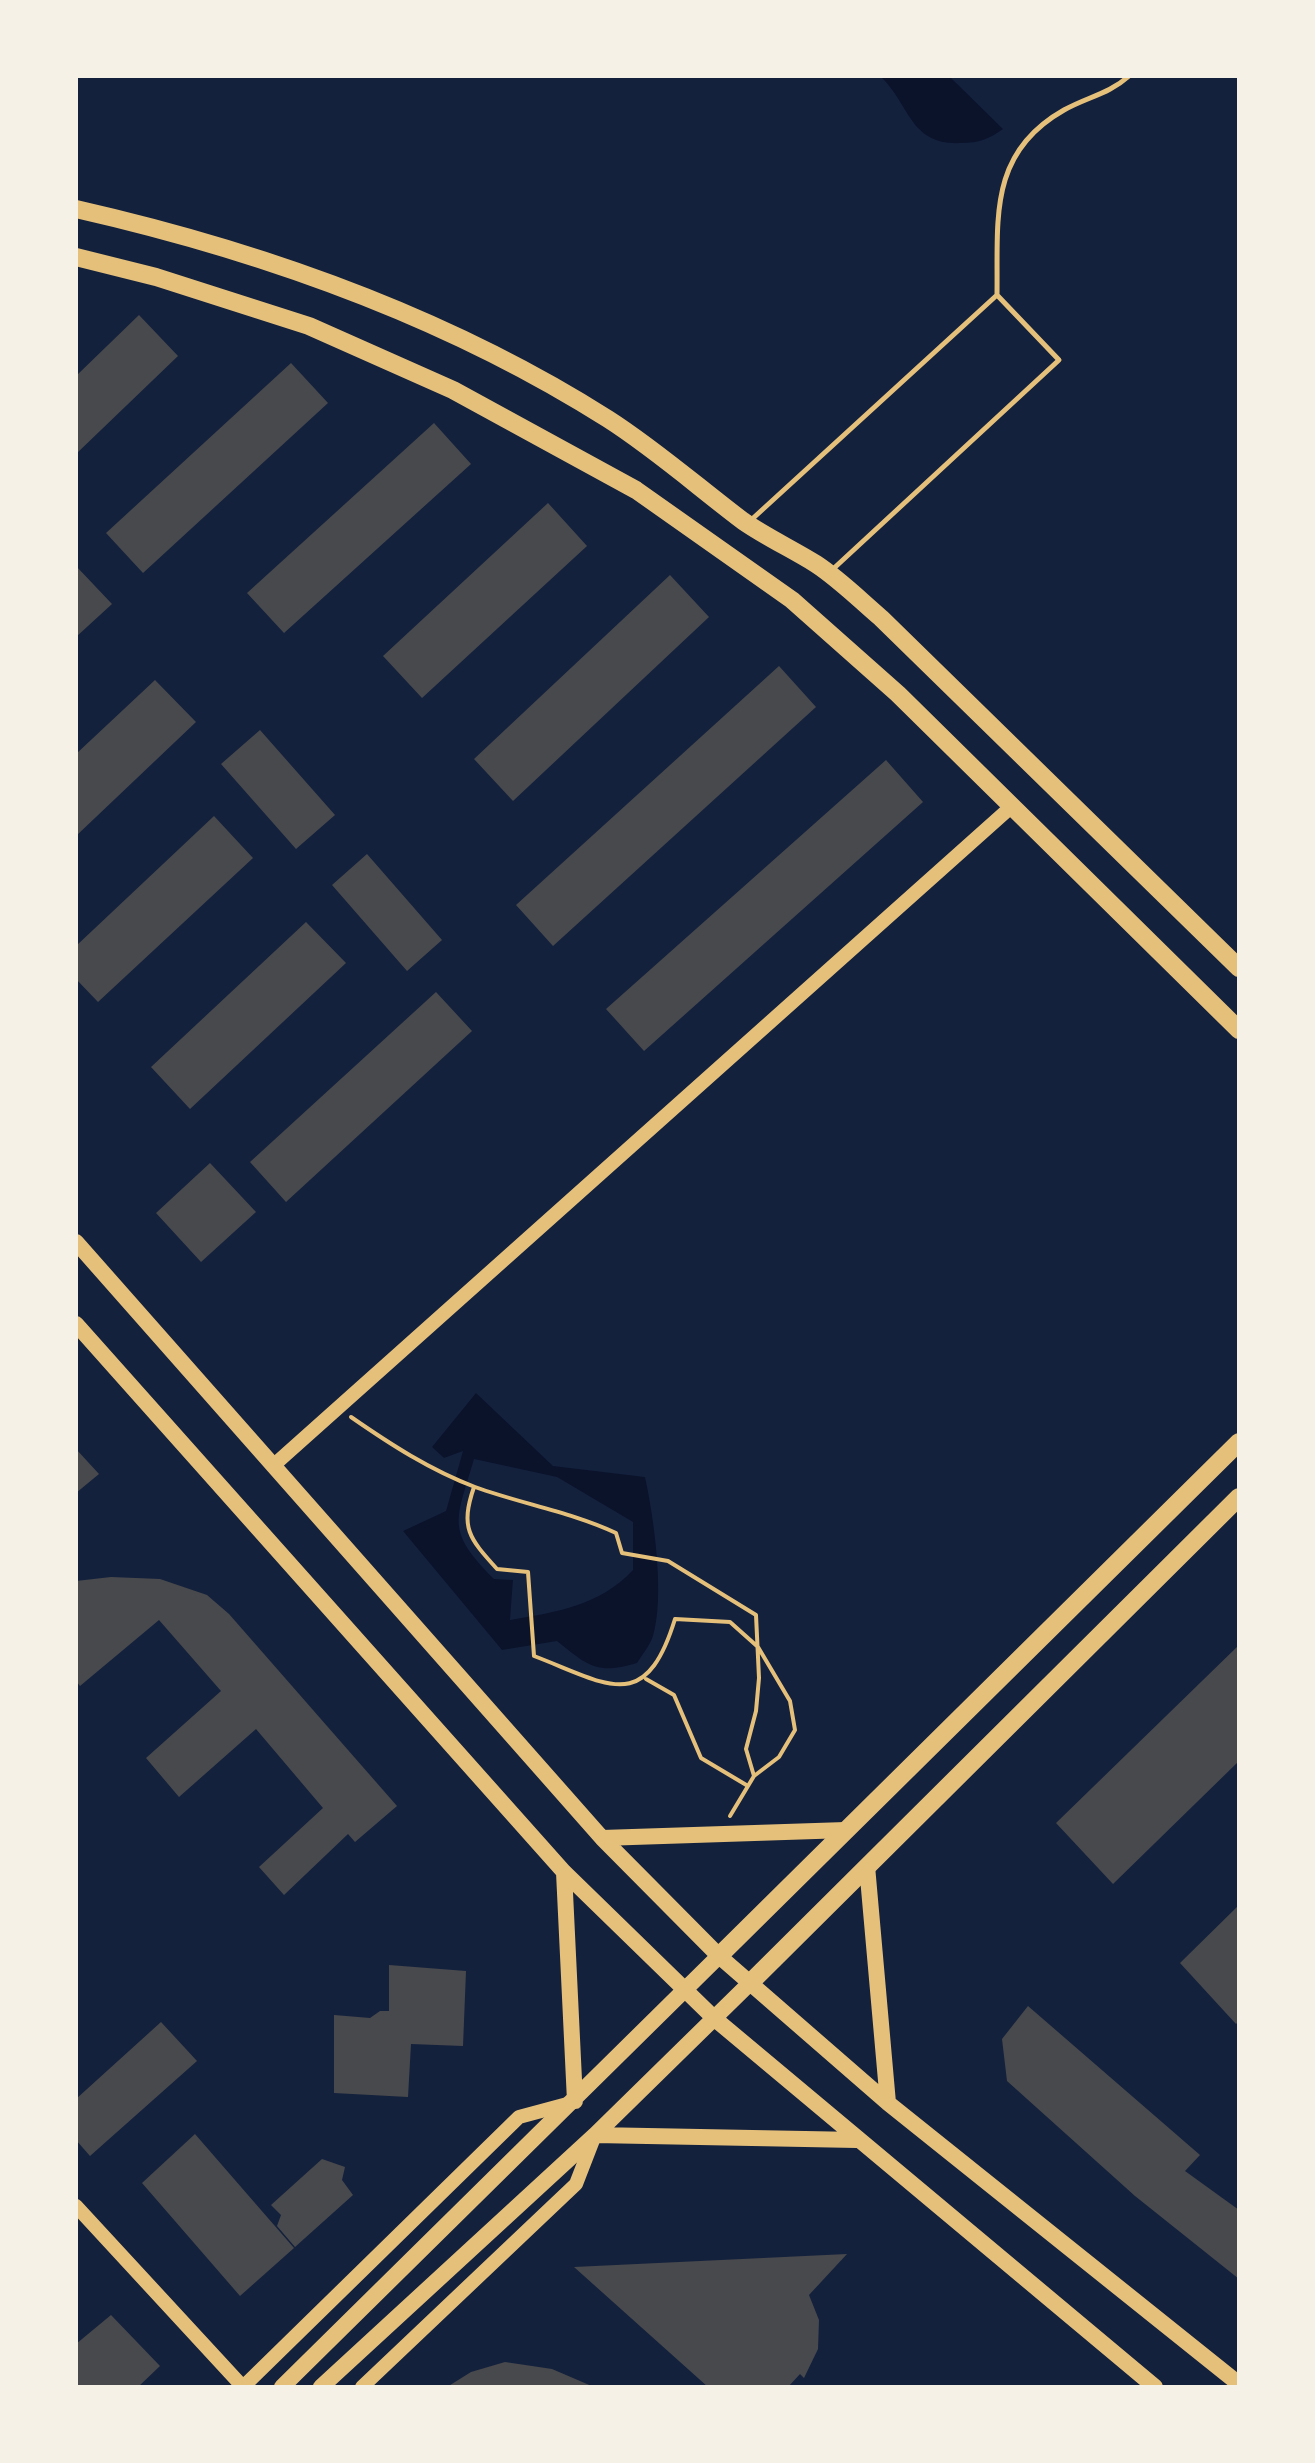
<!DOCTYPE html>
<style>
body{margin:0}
#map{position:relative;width:1315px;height:2463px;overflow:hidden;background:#14213d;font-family:Barlow,sans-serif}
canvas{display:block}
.frame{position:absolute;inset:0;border:78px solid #f6f1e7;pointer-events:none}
</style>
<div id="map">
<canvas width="1315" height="2463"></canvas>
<div class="frame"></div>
</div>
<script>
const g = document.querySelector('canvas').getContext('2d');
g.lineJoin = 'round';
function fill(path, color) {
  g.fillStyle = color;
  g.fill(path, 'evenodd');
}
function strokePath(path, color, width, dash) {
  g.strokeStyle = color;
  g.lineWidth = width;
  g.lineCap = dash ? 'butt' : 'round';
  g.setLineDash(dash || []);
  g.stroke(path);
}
fill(new Path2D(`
 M880,76H949L1003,129C989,139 979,143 962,143C909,146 911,105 880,76Z
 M476,1393L553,1466L645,1477C654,1518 665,1596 653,1636C650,1645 642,1655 637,1663C597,1675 588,1666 557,1641L502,1650L403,1531L446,1511L463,1451L444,1458L432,1447ZM474,1459L557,1477L633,1522V1570C599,1606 556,1612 510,1620L513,1580L494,1579C445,1530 456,1521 474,1459Z`), '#0b132b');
fill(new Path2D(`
 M139,315L178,356L76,454V376Z
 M291,363L328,403L143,573L106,533Z
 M434,423L471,464L284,633L247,593Z
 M548,503L587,546L422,698L383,656Z
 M76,566L112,604L76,637Z
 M670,575L709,617L513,801L474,759Z
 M779,666L816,707L553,946L516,905Z
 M155,680L196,722L76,836V754Z
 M260,730L335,815L296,849L221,764Z
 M886,760L923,802L644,1051L606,1009Z
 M214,816L253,858L98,1002L76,979V946Z
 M367,854L442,940L407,971L332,885Z
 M306,922L346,963L190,1109L151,1067Z
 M436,992L472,1031L286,1202L250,1162Z
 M210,1163L256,1212L201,1262L156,1213Z
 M76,1449L99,1474L76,1493Z
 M111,1577L160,1579L207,1595L229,1614L397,1806L355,1842L348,1834L284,1895L259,1867L323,1808L256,1729L179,1797L146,1758L221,1691L159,1620L80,1686L76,1681V1581Z
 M1239,1645V1761L1113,1884L1056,1823Z
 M1239,1905V2021L1236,2024L1180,1963Z
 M389,1965L466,1971L463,2046L411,2044L408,2097L334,2093V2015L370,2018L380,2011H389Z
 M1028,2006L1200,2155L1185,2171L1239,2210V2279L1135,2196L1007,2081L1002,2039Z
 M161,2022L197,2061L90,2156L76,2140V2099Z
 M195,2134L294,2248L240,2296L142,2183Z
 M322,2159L345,2167L342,2180L353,2195L295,2247L277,2226L281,2215L271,2205Z
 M847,2254L809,2295L819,2320L818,2349L804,2378L800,2374L788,2387H708L574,2267Z
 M111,2315L160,2366L138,2387H76V2344Z
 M505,2362L552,2369L594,2387H447L471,2372Z`), '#48494c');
strokePath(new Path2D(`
 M351,1417C390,1444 430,1470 475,1487C522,1504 571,1512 616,1533L622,1553L668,1561L756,1615L759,1678L756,1711L746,1749L754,1776
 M474,1487C460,1528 469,1538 497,1569L528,1572L534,1656C608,1684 645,1716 675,1619L730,1622L758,1647L790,1701L795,1730L779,1757L754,1776L730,1816
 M646,1679L674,1695L701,1758L748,1786`), '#e5c07b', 4);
strokePath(new Path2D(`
 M997,295C998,219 988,153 1064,110C1087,97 1109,94 1129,76
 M750,521L997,295L1059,360L832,570`), '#e5c07b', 5);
strokePath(new Path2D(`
 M274,1465L1011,807
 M76,2206L243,2387
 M243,2387L519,2117L571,2103
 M362,2387L576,2184L595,2135`), '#e5c07b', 14);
strokePath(new Path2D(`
 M76,1242L602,1838L719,1956L888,2103L1239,2384
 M76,1324L564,1872L715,2019L1155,2387
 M602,1838L846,1830
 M867,1866L888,2103
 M564,1872L575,2101
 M595,2135L857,2140
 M282,2387L719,1956
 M321,2387L595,2135L748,1985`), '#e5c07b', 16);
strokePath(new Path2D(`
 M76,209C261,251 447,317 608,419C655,449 698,487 743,521C766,537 792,549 816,564C839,579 860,600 881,618L1239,968
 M76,257L156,277L309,326L453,390L636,490L792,600L898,694L1239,1030
 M719,1956L1239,1442
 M748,1985L1239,1497`), '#e5c07b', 18);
</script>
